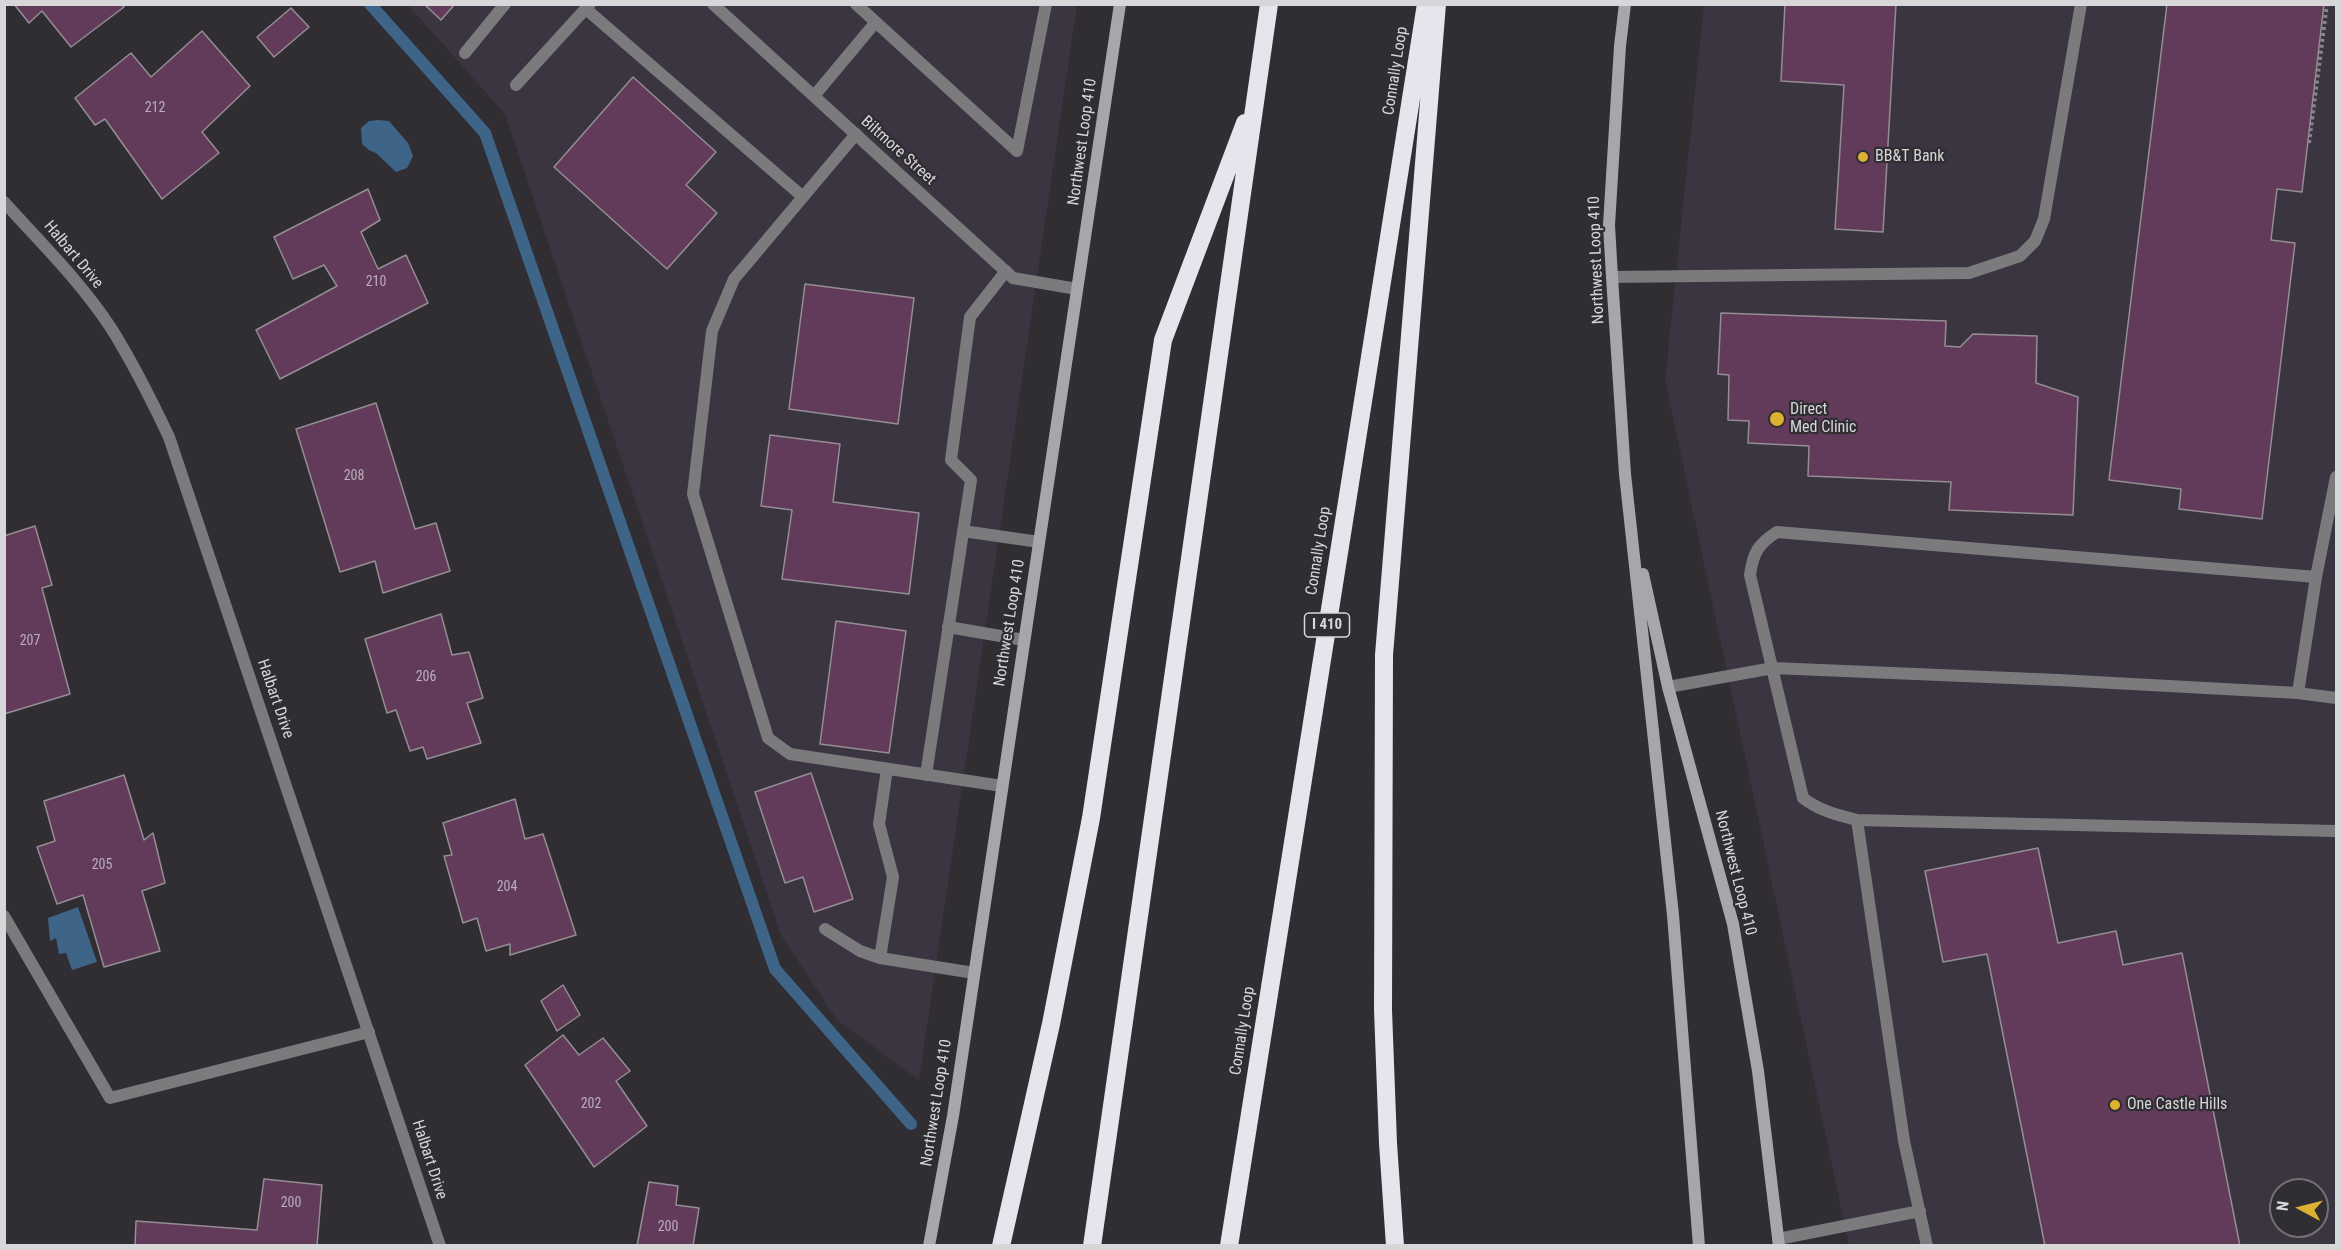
<!DOCTYPE html>
<style>
body{margin:0}
#map{position:relative;width:2341px;height:1250px;overflow:hidden;background:#302e33;font-family:"Roboto Condensed",sans-serif}
canvas{display:block}
.frame{position:absolute;inset:0;border:6px solid #d7d6d9;pointer-events:none}
.north{position:absolute;left:2269px;top:1178px;width:60px;height:60px;box-sizing:border-box;background:#302e33;border:2px solid #737175;border-radius:50%;rotate:277deg;font-size:16px;font-weight:700;line-height:24px;text-align:center;color:#d7d6d9}
.north::after{content:'';display:block;margin:auto;width:21px;height:27px;background:#deb133;clip-path:polygon(50% 0,100% 100%,50% 72%,0 100%)}
</style>
<div id="map">
<canvas width="2341" height="1250"></canvas>
<div class="frame"></div>
<div class="north">N</div>
</div>
<script>
const g = document.querySelector('canvas').getContext('2d');
g.lineJoin = 'round';
function fill(path, color) {
  g.fillStyle = color;
  g.fill(path, 'evenodd');
}
function strokePath(path, color, width, dash) {
  g.strokeStyle = color;
  g.lineWidth = width;
  g.lineCap = dash ? 'butt' : 'round';
  g.setLineDash(dash || []);
  g.stroke(path);
}
function drawText(font, color, halo, rows, align = 'center') {
  g.font = font + ' "Roboto Condensed",sans-serif';
  g.lineWidth = 4.5;
  g.setLineDash([]);
  g.textBaseline = 'middle';
  g.strokeStyle = halo;
  g.fillStyle = color;
  for (const [text, x, y, turn = 0] of rows) {
    g.save();
    g.translate(x, y);
    g.rotate((+turn || 0) * Math.PI / 180);
    g.textAlign = isNaN(turn) ? turn : align;
    if (halo) g.strokeText(text, 0, 0);
    g.fillText(text, 0, 0);
    g.restore();
  }
}
fill(new Path2D(`
 M408,5H1077L919,1080L837,1020L781,935L505,114Z
 M1704,5H2336V1245H1849L1665,380ZM2281,1190H2317V1226H2281Z`), '#3a3540');
fill(new Path2D(`
 M378,120L389,121L408,143L413,156L407,168L396,172L376,153L369,150L362,144L361,128L369,121Z
 M78,907L97,962L72,970L66,953L59,954L56,938L50,941L48,918Z`), '#3e6488');
strokePath(new Path2D(`
 M370,4L485,133L775,969L911,1124`), '#3e6488', 12);
const building = new Path2D(`
 M14,4H122L124,7L71,47L42,11L29,23Z
 M424,4H455L441,20Z
 M1785,4H1896L1883,232L1835,229L1844,85L1781,81Z
 M2167,4H2324L2302,192L2277,189L2271,240L2295,243L2262,519L2179,509L2181,489L2109,480Z
 M291,8L309,27L274,57L257,37Z
 M202,31L250,86L202,132L219,153L162,199L105,119L95,125L75,98L131,53L151,77Z
 M633,77L716,152L686,185L717,213L667,269L554,167Z
 M368,189L380,220L361,232L378,269L406,255L428,303L280,379L256,330L337,286L324,265L293,279L274,237Z
 M805,284L914,298L898,424L789,409Z
 M1721,313L1946,321L1945,346L1960,347L1973,334L2037,336L2036,383L2078,397L2073,515L1949,510L1951,482L1808,476L1809,446L1748,443L1749,421L1728,420L1729,375L1718,374Z
 M376,403L415,529L436,523L450,571L383,593L375,561L340,572L296,429Z
 M770,435L840,444L833,502L919,513L909,594L782,579L792,510L761,506Z
 M35,526L52,585L42,588L70,694L4,714V536Z
 M441,614L452,655L469,652L483,698L467,703L481,743L427,759L423,747L410,751L396,710L387,713L365,639Z
 M836,621L906,631L889,753L820,744Z
 M811,773L853,899L814,912L803,877L785,883L755,792Z
 M124,775L144,840L153,833L165,883L142,891L160,951L104,967L83,895L57,904L37,847L55,841L44,801Z
 M515,799L525,839L543,834L576,935L510,955V944L486,951L477,918L463,923L444,856L452,855L443,823Z
 M2038,848L2058,943L2116,931L2123,965L2182,953L2240,1246H2045L1987,954L1943,962L1925,871Z
 M563,985L580,1015L557,1031L541,1001Z
 M563,1035L579,1055L603,1038L630,1071L616,1081L647,1126L594,1167L525,1065Z
 M264,1179L322,1185L317,1246H135L136,1221L257,1230Z
 M649,1182L678,1186L676,1205L699,1208L693,1246H637Z`);
fill(building, '#623b5b');
strokePath(building, '#948e92', 1.5);
strokePath(new Path2D(`
 M2309,143L2327,4`), '#89878b', 4, [3, 3]);
strokePath(new Path2D(`
 M856,4L1017,151L1046,4
 M586,9L803,197
 M465,53L505,4
 M516,85L590,4
 M814,96L875,23
 M856,134L734,279L712,331L693,494L768,738L790,754L1002,786
 M1612,277L1969,273L2020,256L2035,241L2044,219L2081,4
 M963,531L1039,542
 M2316,577L2298,693L2336,698
 M948,627L1024,640
 M1668,687L1773,668L2058,680L2298,693
 M926,775L971,480L951,460L970,317L1006,271
 M1857,820L2336,831
 M4,916L110,1098L369,1032
 M825,929L860,951L880,958L974,973
 M880,958L893,877L879,824L887,769
 M1778,1239L1920,1211
 M1927,1246L1904,1141L1857,820C1837,815 1820,811 1803,798L1750,575C1753,553 1758,544 1777,532L2316,577L2336,477`), '#7b7b7e', 12);
strokePath(new Path2D(`
 M713,4L1013,278L1077,289
 M4,202C41,243 81,282 111,328C133,363 151,399 169,437L440,1246`), '#7b7b7e', 12);
strokePath(new Path2D(`
 M1625,4L1620,46L1609,225L1612,277L1625,474L1673,915L1699,1246
 M1643,574L1668,687L1733,924L1758,1071L1779,1246
 M929,1246L953,1116L1120,4`), '#a6a7ab', 12);
strokePath(new Path2D(`
 M1001,1246L1051,1024L1091,818L1163,340L1245,123
 M1092,1246L1269,4
 M1229,1246L1426,4
 M1395,1246L1388,1143L1383,1010L1384,655L1437,4`), '#e5e6ed', 18);
for (const [x, y, r, color] of [
 [1863,157,6,"#deb133"],
 [1777,419,8,"#deb133"],
 [2115,1105,6,"#deb133"]
]) {
  const dot = new Path2D();
  dot.arc(x, y, r, 0, 2 * Math.PI);
  g.fillStyle = color;
  g.fill(dot);
  strokePath(dot, '#302e33', 2);
}
drawText('14px', '#baafba', null, [
 ["212",155,108],
 ["210",376,282],
 ["208",354,476],
 ["207",30,641],
 ["206",426,677],
 ["205",102,865],
 ["204",507,887],
 ["202",591,1104],
 ["200",291,1203],
 ["200",668,1227]
]);
for (const [x, y, w] of [
 [1327,625,45]
]) {
  const box = new Path2D();
  box.roundRect(x - w / 2, y - 12, w, 24, 4.5);
  g.fillStyle = '#302e33';
  g.fill(box);
  strokePath(box, '#d7d6d9', 1.5);
}
drawText('bold 15px', '#d7d6d9', null, [
 ["I 410",1327,625]
]);
drawText('16px', '#d7d6d9', '#302e33', [
 ["Connally Loop",1396,71,-81],
 ["Northwest Loop 410",1083,142,-82],
 ["Biltmore Street",898,151,42],
 ["Halbart Drive",73,255,50],
 ["Northwest Loop 410",1597,260,-92],
 ["Connally Loop",1319,551,-81],
 ["Northwest Loop 410",1010,623,-81],
 ["Halbart Drive",275,699,71],
 ["Northwest Loop 410",1735,873,76],
 ["Connally Loop",1243,1031,-81],
 ["Northwest Loop 410",937,1103,-81],
 ["Halbart Drive",429,1160,72]
]);
drawText('16px', '#d7d6d9', '#302e33', [
 ["BB&T Bank",1875,157],
 ["Direct",1790,410],
 ["Med Clinic",1790,428],
 ["One Castle Hills",2127,1105]
], 'left');
</script>
